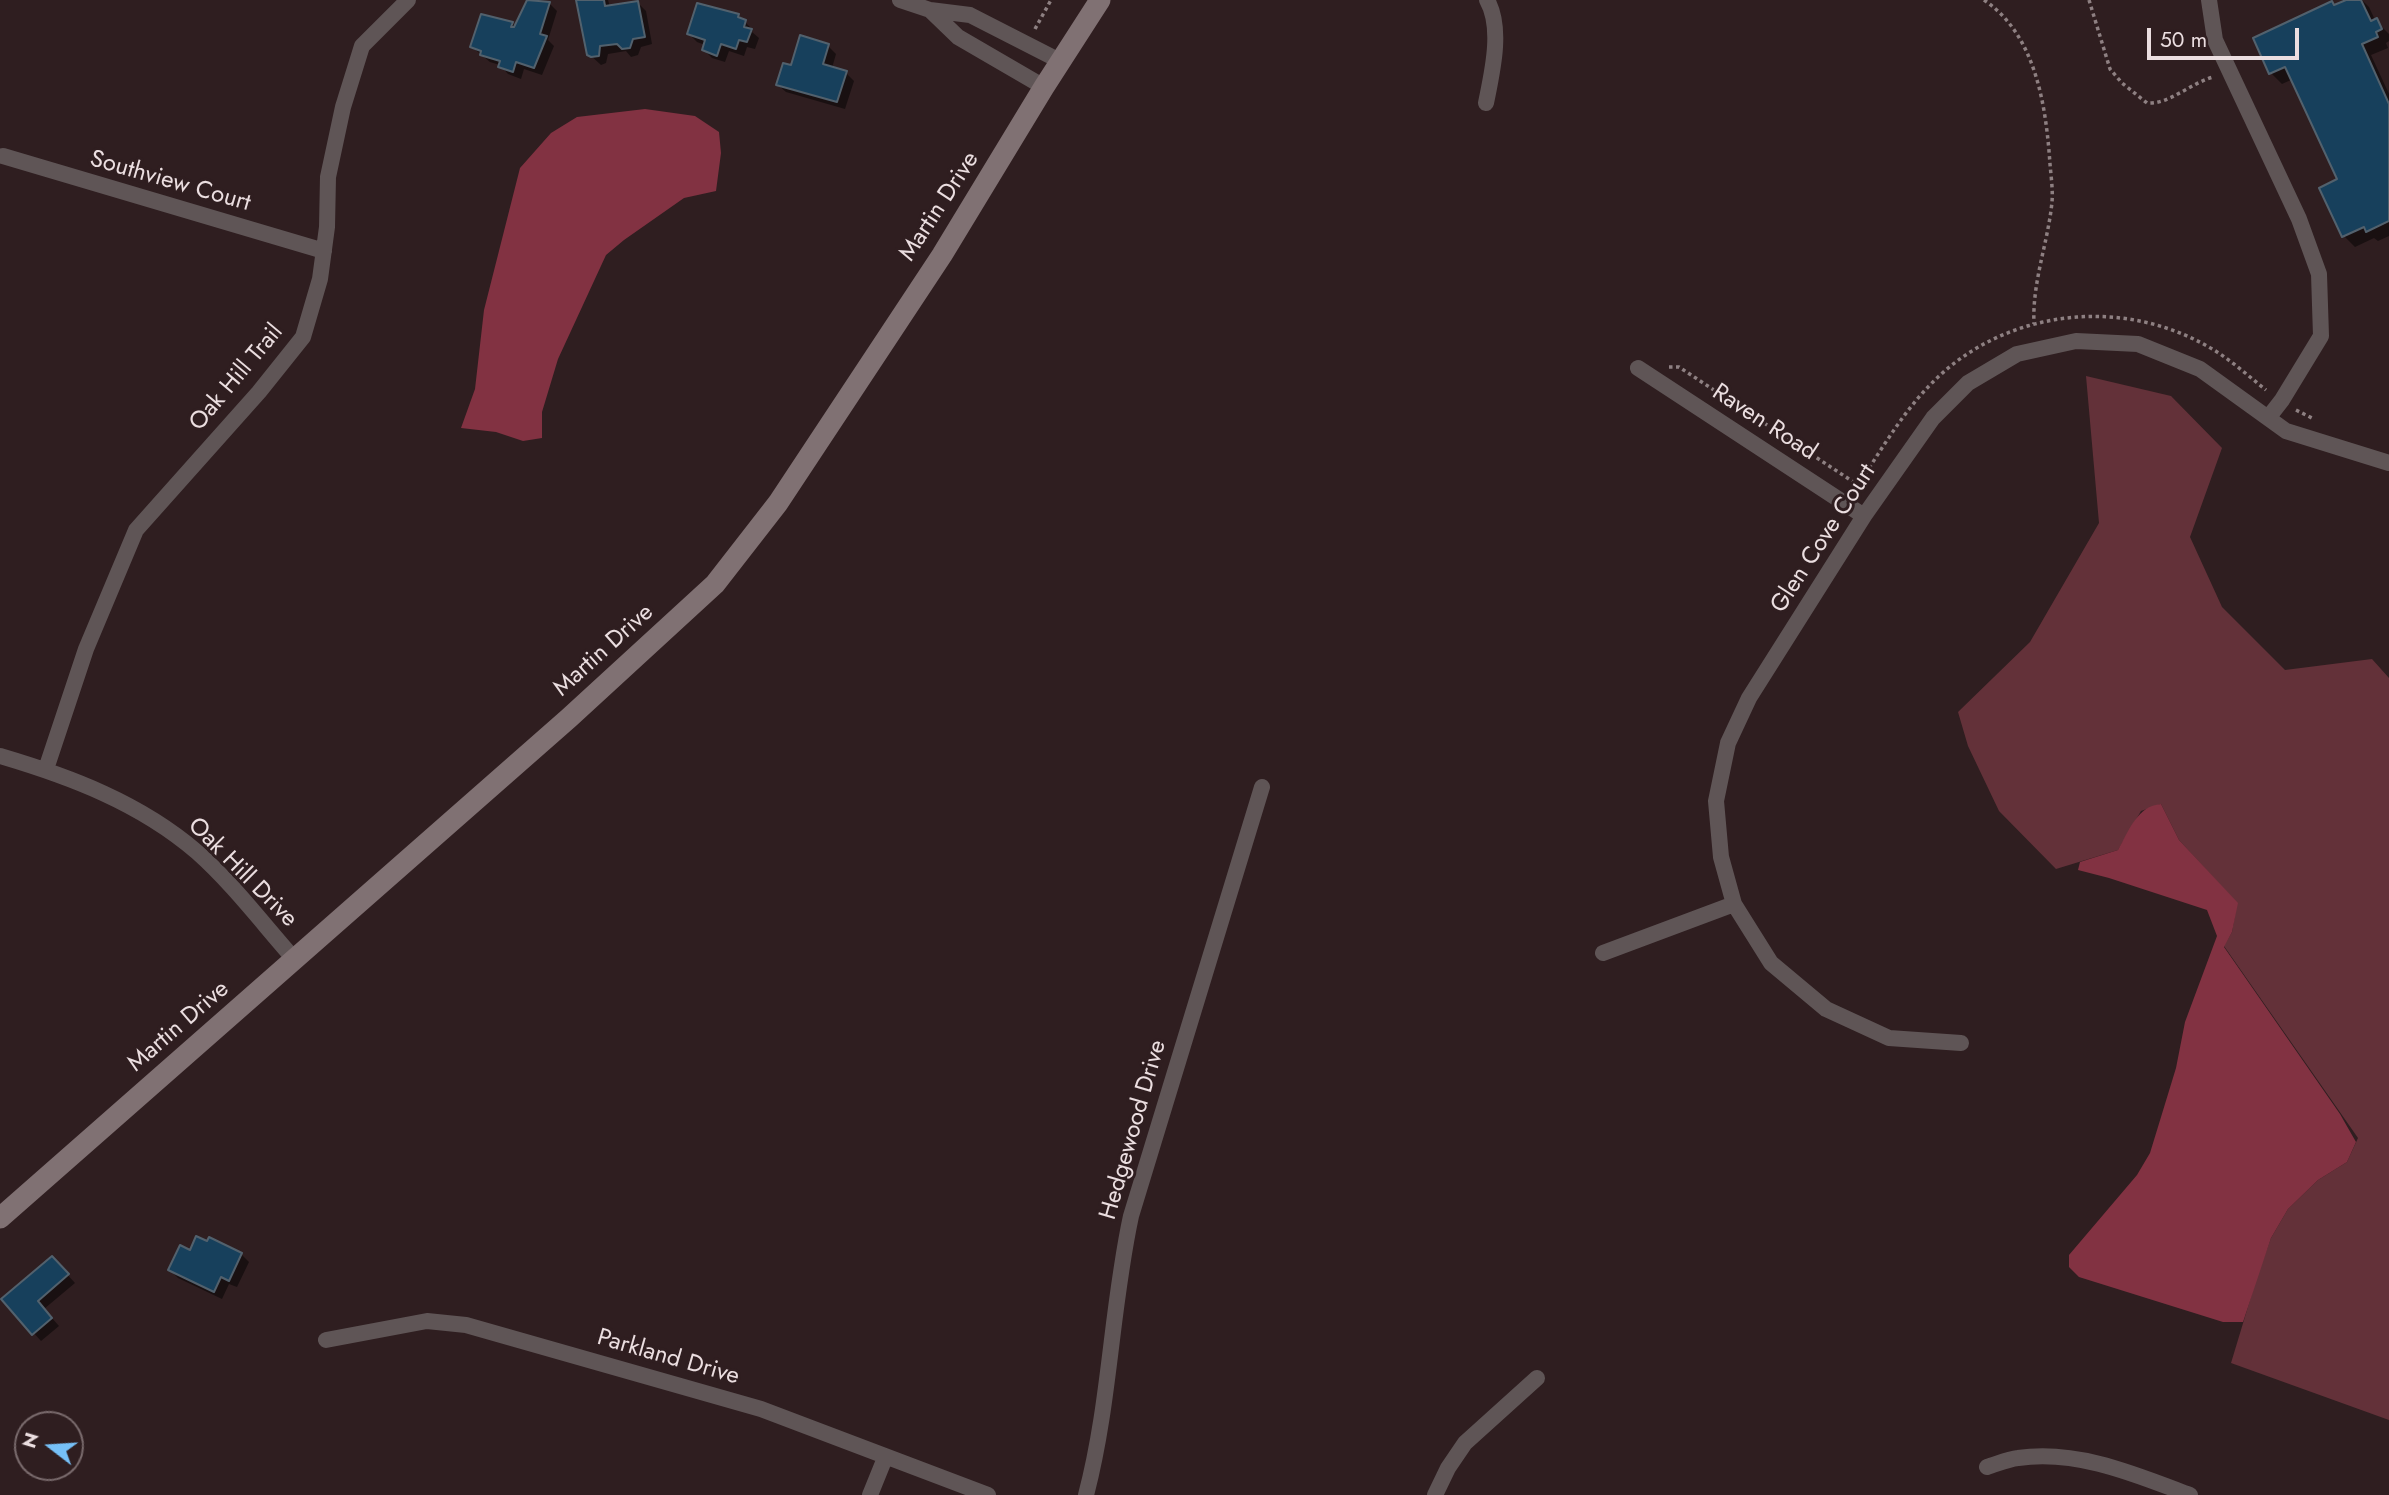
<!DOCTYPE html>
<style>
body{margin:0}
#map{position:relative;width:2389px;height:1495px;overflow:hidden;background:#2f1e20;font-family:Jost,sans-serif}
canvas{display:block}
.north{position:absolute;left:14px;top:1411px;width:70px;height:70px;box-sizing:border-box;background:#2f1e20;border:2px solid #7a6b6d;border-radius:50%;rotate:287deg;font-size:19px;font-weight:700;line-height:28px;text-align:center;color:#ebdee0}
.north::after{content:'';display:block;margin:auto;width:24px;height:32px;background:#76c0f7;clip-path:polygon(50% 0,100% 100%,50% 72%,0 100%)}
.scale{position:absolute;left:2147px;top:28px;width:152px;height:32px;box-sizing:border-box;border:4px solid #ebdee0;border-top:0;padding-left:9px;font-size:21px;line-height:24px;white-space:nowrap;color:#ebdee0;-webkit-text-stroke:5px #2f1e20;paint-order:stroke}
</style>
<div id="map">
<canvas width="2389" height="1495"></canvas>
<div class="north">N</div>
<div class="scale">50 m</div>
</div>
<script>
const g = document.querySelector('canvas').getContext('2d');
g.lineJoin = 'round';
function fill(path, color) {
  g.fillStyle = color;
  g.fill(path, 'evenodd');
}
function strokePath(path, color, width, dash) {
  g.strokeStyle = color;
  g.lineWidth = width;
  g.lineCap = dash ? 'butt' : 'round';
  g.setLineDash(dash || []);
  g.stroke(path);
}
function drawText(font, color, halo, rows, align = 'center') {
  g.font = font + ' Jost,sans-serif';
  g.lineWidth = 6;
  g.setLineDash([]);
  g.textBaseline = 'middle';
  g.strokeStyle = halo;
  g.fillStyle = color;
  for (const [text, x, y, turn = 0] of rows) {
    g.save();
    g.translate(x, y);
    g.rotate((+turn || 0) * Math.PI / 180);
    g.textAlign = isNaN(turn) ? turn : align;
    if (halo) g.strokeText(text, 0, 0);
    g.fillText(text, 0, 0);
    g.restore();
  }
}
fill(new Path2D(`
 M2086,376L2171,396L2222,448L2190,537L2222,607L2285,670L2372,659L2389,678V1420L2231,1363L2257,1277L2271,1238L2288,1209L2318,1180L2347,1162L2358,1138L2224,946L2232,932L2237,903L2179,840L2161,804L2141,811L2118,850L2056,869L1999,811L1968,746L1958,712L2030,642L2099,523Z`), '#633139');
fill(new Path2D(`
 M645,109L695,116L719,132L721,153L716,191L684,198L624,240L606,255L558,359L542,412V438L523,441L496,432L461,428L475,389L484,310L520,168L551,133L577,117Z
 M2161,804L2179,840L2238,903L2232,932L2224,947L2340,1114L2356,1142L2347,1162L2318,1180L2288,1209L2271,1238L2243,1322H2223L2079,1277L2069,1267V1255L2137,1175L2150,1153L2176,1068L2185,1022L2217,936L2207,910L2109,878L2078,870L2080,862L2118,850C2129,831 2137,806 2161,804Z`), '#823242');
fill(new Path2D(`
 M529,0L549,3L557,11L548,40L554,46L542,75L524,69L521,79L508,74L500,65L490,62L472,47L512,23L516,27Z
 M578,0H608L610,7L638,3L646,11L652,44L641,47L638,55L631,57L626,51L608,54L606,63L601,65L589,54Z
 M2350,0H2362L2369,7L2375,20L2389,34V41L2386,43L2388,48L2371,55L2389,94V236L2378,241L2374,238L2355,247L2344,236L2340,180L2293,79L2282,84L2271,73L2335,7Z
 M698,6L739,16L753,30L752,32L759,38L755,49L747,47L744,56L729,51L725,62L712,58L704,50L705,45L697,42L689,34Z
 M801,37L828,46L836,54L832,68L846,73L854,81L845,109L786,92L778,85L792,67Z
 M191,1252L241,1254L249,1262L237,1287L229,1284L222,1299L178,1278L170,1270Z
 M52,1258L75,1283L44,1309L59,1326L41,1341L3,1299Z`), '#0007');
const building = new Path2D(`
 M527,0L550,2L540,34L547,36L534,68L516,62L513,72L498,67L500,61L480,55L481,51L470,47L481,14L513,22L511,27H514Z
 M576,0H604L605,6L638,1L645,37L633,39L630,48L622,49L617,44L600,46L599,56L591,57L587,55Z
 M2346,0H2361L2371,21L2377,18L2382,29L2376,32L2378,37L2362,44L2389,104V221L2366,232L2364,227L2342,237L2319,188L2337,179L2285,67L2269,74L2253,38L2332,1L2334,5Z
 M697,3L739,14L738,17L746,20L744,27L752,29L747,42L739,40L736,49L721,44L717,56L702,50L705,40L687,34Z
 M800,35L829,44L823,64L847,71L837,102L776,85L783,63L791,65Z
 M196,1236L207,1241L209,1237L242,1253L229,1281L221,1277L214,1292L168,1270L180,1245L190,1250Z
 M52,1256L69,1274L38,1301L52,1318L32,1335L1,1299Z`);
fill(building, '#17405c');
strokePath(building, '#52616d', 2);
strokePath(new Path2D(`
 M1984,0C2036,35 2046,106 2050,164C2051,176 2053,190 2052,202C2048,243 2032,282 2034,324
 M2089,0L2110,69L2122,83L2147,103C2168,105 2191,83 2213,77
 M1035,29L1051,0
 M1669,367H1679L1858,485C1880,452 1901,415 1929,386C2000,311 2117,295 2207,346C2229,358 2247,375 2266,390
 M2296,410L2314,419`), '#8e8082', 3.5, [3.5, 3.5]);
strokePath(new Path2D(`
 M900,0L930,10L970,15L1060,61
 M2209,0L2215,40L2299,219L2319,274L2321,336L2282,400L2268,418
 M930,10L958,37L1044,87
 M1486,103C1492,73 1503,28 1487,0
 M3,156L324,251
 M1638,368L1864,516
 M0,756C71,777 140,803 197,852C233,884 263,924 295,960
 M46,769L86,649L136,530L259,392L303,337L320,279L327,227L328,177L343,107L362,46L408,0
 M1603,953L1734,904
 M1961,1043L1889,1038L1826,1009L1771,963L1734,904L1721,857L1716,801L1728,743L1749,698L1864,516L1933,418L1968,383L2017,354L2076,341L2138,344L2200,369L2286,431L2389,463
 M326,1340L427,1321L466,1325L761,1409L988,1495
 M1987,1467C1997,1464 2008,1459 2018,1458C2077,1449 2137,1475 2190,1495
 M870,1495L885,1458
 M1086,1495C1110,1404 1111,1308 1131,1216L1262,787
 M1435,1495L1448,1468L1465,1443L1537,1378`), '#5f5556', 16);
strokePath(new Path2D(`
 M0,1218L569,718L715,584L778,503L942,255L1044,87L1100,0`), '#807173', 21);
drawText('24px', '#ebdee0', '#2f1e20', [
 ["Southview Court",170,182,16],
 ["Martin Drive",940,207,-57],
 ["Oak Hill Trail",237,378,-50],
 ["Raven Road",1764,423,33],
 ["Glen Cove Court",1824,539,-57],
 ["Martin Drive",604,651,-42],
 ["Oak Hill Drive",242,873,45],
 ["Martin Drive",179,1027,-41],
 ["Hedgewood Drive",1134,1130,-74],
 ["Parkland Drive",668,1358,16]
]);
</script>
